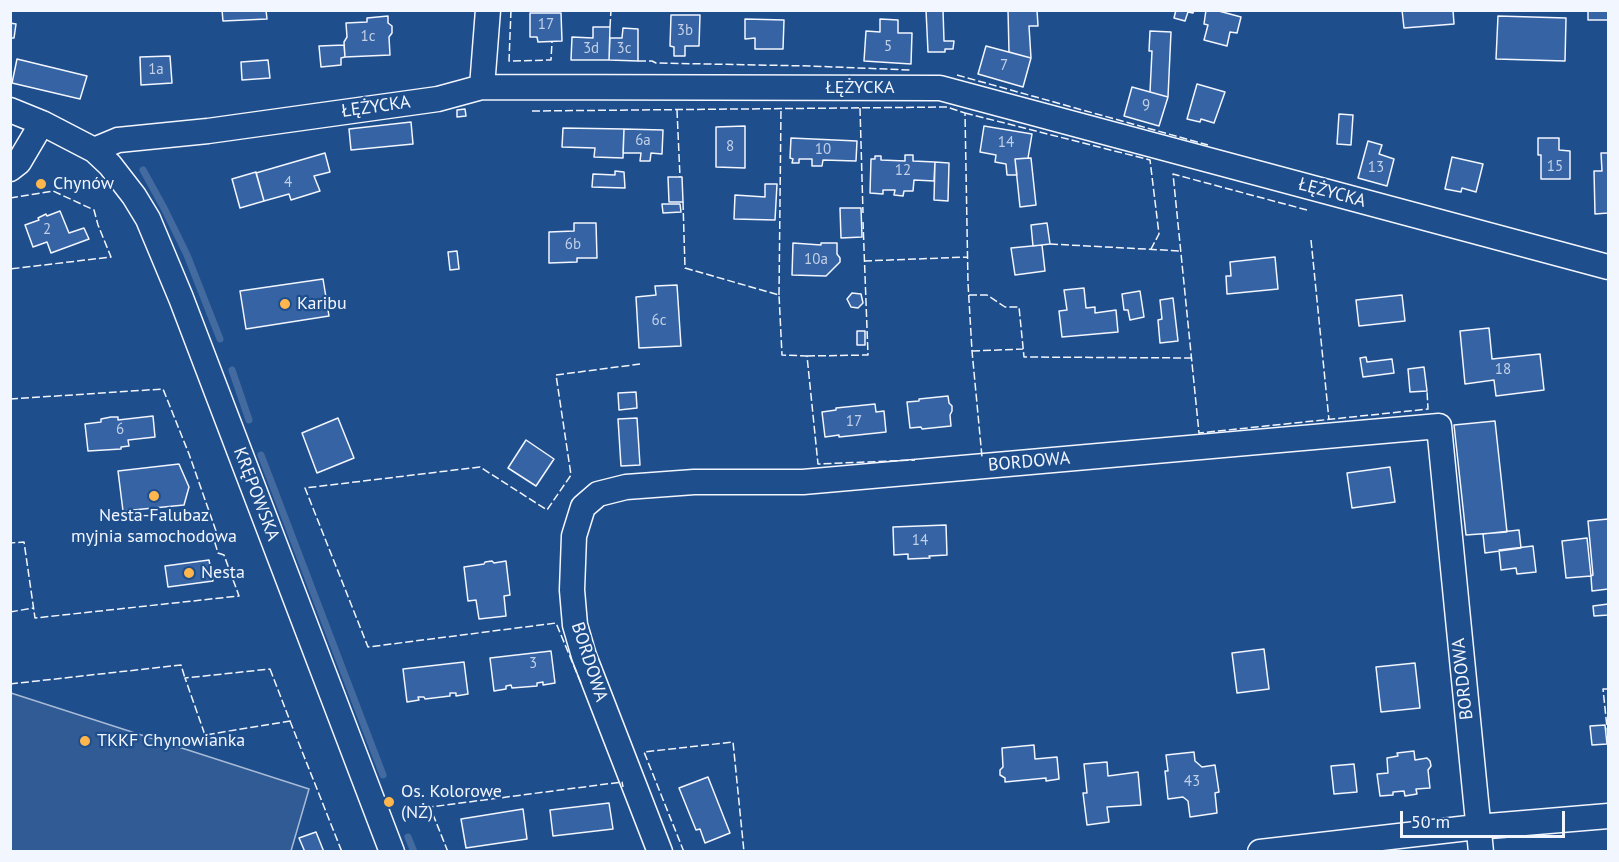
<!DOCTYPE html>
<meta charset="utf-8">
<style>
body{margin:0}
#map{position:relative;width:1619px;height:862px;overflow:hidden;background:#1f4e8c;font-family:"PT Sans",sans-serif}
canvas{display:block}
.frame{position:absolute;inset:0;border:12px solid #f2f6ff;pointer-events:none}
.scale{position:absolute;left:1400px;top:811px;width:165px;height:27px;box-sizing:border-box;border:3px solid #f2f6ff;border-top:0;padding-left:8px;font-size:18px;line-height:21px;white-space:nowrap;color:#f2f6ff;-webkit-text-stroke:4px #1f4e8c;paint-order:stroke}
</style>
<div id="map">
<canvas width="1619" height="862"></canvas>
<div class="frame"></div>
<div class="scale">50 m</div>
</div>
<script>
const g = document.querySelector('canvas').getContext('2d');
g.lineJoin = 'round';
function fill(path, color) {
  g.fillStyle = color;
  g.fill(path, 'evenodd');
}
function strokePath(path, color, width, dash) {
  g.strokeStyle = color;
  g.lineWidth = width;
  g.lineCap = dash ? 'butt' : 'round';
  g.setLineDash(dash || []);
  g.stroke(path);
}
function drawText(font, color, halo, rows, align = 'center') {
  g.font = font + ' "PT Sans",sans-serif';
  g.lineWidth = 4.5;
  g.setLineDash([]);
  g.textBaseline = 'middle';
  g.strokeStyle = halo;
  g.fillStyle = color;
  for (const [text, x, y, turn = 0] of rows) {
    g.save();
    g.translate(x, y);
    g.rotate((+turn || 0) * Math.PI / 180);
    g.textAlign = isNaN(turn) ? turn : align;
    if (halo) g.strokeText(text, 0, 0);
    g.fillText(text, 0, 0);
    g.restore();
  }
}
const built = new Path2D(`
 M11,693L309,789L291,851H11Z`);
fill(built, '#305b95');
strokePath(built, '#a8bbd7', 1.5);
strokePath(new Path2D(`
 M143,170L164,208L187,255L220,339
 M232,370L249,420
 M261,455L383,775
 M408,837L414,852`), '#446ba0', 7);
const building = new Path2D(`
 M222,10H266L267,19L223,21Z
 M926,10H943L944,41H954L953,49H945V52H928Z
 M1008,10H1037L1038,26H1029L1031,58L1009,52Z
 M1176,10H1194L1193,13L1188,12L1185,21L1174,18Z
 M1206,10H1215L1241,17L1237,33L1230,32L1227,46L1204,40L1208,25L1204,24Z
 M1402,10H1453L1454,24L1404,28Z
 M1588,10H1608V20H1588Z
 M530,13H561L562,41L538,42L537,37H530Z
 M671,15H700L699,46H685V56H674V47L670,46Z
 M388,16V23L392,26V33L389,37L390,55L345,57L344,42L347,37L346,23L367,22V18Z
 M1498,16L1566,18L1565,61L1496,59Z
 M745,19L784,20L783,49H755V38L745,39Z
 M880,19L898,20V33H912L911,64L864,61L866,31L880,32Z
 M10,23L16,24L14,38H10Z
 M593,27H610L609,60H571L572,37L593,38Z
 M623,28L638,29V61L609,60L610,38H622Z
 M1150,31L1171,32L1168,97L1150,92L1152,51H1149Z
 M344,45L345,57L341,58V65L321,67L319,46Z
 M986,46L1031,58L1023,87L978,74Z
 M170,56L172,83L141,85L140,57Z
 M17,59L87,76L80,99L12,83Z
 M268,60L270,78L242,80L241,62Z
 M1197,84L1225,92L1214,123L1201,119L1200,122L1187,119Z
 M1132,87L1168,97L1159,126L1124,116Z
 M465,109L466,116L457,117V110Z
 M1339,114L1353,115L1351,145L1337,144Z
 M411,122L413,144L351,150L349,129Z
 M745,126V168L716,167V127Z
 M984,126L1032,134L1028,158L1015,159L1017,175H1007L1006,164L995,162L996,155L980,152Z
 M563,128L624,129L623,158L594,157L595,148L562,147Z
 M624,129L663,130L662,154L651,153L650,161H640L641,153H623Z
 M791,138L857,141L856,161L823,160L822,166H812V159H799V163H792L793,159L790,158Z
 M1538,138H1559V150L1570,151V179H1541V155H1538Z
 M1368,141L1382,145L1379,154L1394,159L1387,186L1358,178Z
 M325,153L330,172L314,176L320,191L291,200L289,194L264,201L256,173Z
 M1601,153H1608V213L1595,214L1594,171H1602Z
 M905,155H913V161L935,162L934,181L914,180L913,191H904L903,196L894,195L895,190H883V194L870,193L871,159H875V156H881V160L905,161Z
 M1452,157L1483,164L1476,192L1462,188L1461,192L1445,189Z
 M1031,158L1036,205L1020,207L1015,159Z
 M935,162L949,163L948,201L934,200Z
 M615,171L624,172L625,188L592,187L593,174L615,175Z
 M256,172L264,201L240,208L232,179Z
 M668,177H682L683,202H669Z
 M765,184H777L775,220L734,219L735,195L765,197Z
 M662,204H680L681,212L663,213Z
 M840,208H861L862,237L841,238Z
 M60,211L69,233L84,228L89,239L51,253L47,242L33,247L25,225L39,220L38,218L46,214L47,216Z
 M574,223H596L597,258H577V262L549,263V232L574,231Z
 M1047,223L1050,244L1033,246L1031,225Z
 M793,243L821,245V243H837V254L840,258V262L826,276L792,275Z
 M1042,245L1045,271L1015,275L1011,248Z
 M457,251L459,269L450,270L448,252Z
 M1275,257L1278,289L1227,294L1226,276H1231L1230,262Z
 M323,279L329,316L246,329L240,291Z
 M677,285L681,346L639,348L636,297L656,295L655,286Z
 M1084,288L1086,308L1095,307V313L1116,310L1118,332L1062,337L1059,311L1067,310L1064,290Z
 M1140,291L1144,317L1130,320L1128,310H1124L1122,294Z
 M852,293L861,294L863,303L858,308L851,307L847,299Z
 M1402,295L1405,321L1359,326L1356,300Z
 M1173,298L1178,341L1160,343L1158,320L1162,319L1160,300Z
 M1489,328L1492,359L1540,354L1544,390L1496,396L1494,380L1465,384L1460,331Z
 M857,331H865V345H857Z
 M1366,357L1367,362L1392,359L1394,373L1363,377L1360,358Z
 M1424,367L1427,391L1410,392L1408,369Z
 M636,392L637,408L619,410L618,393Z
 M948,396L949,403L952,406V411L950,415L951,426L922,429L921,427L910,428L907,402L919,401V399Z
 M875,404L876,412L884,411L886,432L839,437V435L825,437L822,412L836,410V408Z
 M153,416L155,437L128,440L129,446L121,447V449L88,451L85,424L101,422V419L111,417H118V420Z
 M338,418L354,458L317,473L302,433Z
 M637,418L640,465L621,466L618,419Z
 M1495,421L1507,532L1466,535L1454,425Z
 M526,440L554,459L536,486L508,468Z
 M179,464L189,487L184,505L123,511L118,471Z
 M1390,467L1395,502L1352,508L1347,473Z
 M1608,519V589L1592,591L1591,576L1593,575L1588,521Z
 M946,525L947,555L929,556L930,558L908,559V554L894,555L893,527Z
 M1519,530L1521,548L1485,553L1483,534Z
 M1587,538L1591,576L1566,578L1562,541Z
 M1533,546L1536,572L1517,574L1516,568L1501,570L1499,550Z
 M209,560L213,581L168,587L165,566Z
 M492,561L494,563L506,561L510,595L504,596L506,616L479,619L476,600L468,601L464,567L484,564L485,562Z
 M1608,604V615L1594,616L1593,606Z
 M1264,649L1269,689L1237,693L1232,653Z
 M551,651L555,683L543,685V682L537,683V686L512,688L511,685L506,686V689L494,691L490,658Z
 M464,662L468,694L456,696V693H450V696L425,699L424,697H418L419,700L407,702L403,669Z
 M1415,663L1420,708L1381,712L1376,667Z
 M1605,725L1607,744L1592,745L1590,726Z
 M1034,745L1035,759L1057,757L1059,779L1046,781V778L1005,782V778L1000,775V770L1003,767L1002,748Z
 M1414,751L1415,760L1427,758L1430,761L1431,766L1428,770L1430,788L1416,789L1417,794L1405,796L1404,791L1393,792V795L1380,796L1377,774L1388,773L1387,758L1398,756L1397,753Z
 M1194,752L1195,761L1202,767L1215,765L1219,792L1215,793L1217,813L1190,817L1188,801L1183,797L1168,799L1165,771H1168L1166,755Z
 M1107,762L1108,776L1138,772L1141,805L1107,807L1109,822L1087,825L1083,793H1087L1084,764Z
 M1354,764L1357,792L1334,794L1331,766Z
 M708,777L730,833L705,843L700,829L696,830L679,788Z
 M609,803L613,829L553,836L550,810Z
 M523,809L527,839L466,848L461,819Z
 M316,832L324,852H305L299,838Z`);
fill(building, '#3563a3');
strokePath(building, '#f2f6ff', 1.5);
const minor = new Path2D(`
 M482,87L488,10
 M10,110L42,123L94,150L110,165L134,196L148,219L181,298L392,852
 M94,150L118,140L208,131L438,99L482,87L940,88L1608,267
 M10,169L19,162L42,123
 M660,852L584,656L575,625L572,590L574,536L583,507L598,494L626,487L694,482H803L1439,426L1481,852
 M1260,852L1477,827L1608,816`);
strokePath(minor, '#f2f6ff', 27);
strokePath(minor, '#1f4e8c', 24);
strokePath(new Path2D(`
 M511,10L509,61L551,60L552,42
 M610,27L611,10
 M638,61H652L656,63L810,66L910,70
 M957,75L1208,145
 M860,108L863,213
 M677,110L680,177
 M532,111L947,107L965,113L968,283L972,351L982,457H981
 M965,113L1150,160L1159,234L1151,249
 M10,198L53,191L94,210L98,225L111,257L10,269
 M683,202L685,268L779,295L782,355L807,356L818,464L915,460
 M1307,210L1173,174L1199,433L1428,409L1427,391
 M1311,240L1329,420
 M1050,244L1181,251
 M864,261L968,257
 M779,295L781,109
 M969,295H987L1005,307H1019L1024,357L1192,358
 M972,351L1023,349
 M807,356L868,355L863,222
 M10,399L163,389L189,454L216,531L212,533L218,553L224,555L239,596L35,618L24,542L10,543
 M10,612L33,608
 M270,669L290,721L205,735L185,678Z
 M581,683L556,623L368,647L305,488L480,467L547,510L571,475L556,375L640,364
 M10,684L181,665L185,678
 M1608,689H1603L1608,737
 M290,721L342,852
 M448,852L430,807L622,782L623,787
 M684,852L644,752L733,742L744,852`), '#f2f6ff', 1.5, [8, 3]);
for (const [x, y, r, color] of [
 [41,184,6,"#ffb74d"],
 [285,304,6,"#ffb74d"],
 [154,496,6,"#ffb74d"],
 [189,573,6,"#ffb74d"],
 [85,741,6,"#ffb74d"],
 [389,802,6,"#ffb74d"]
]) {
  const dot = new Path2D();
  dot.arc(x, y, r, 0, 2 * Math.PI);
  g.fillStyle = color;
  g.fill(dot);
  strokePath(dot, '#1f4e8c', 2);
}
drawText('15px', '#c3d1e8', null, [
 ["17",546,25],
 ["3b",685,31],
 ["1c",368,37],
 ["5",888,47],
 ["3d",591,49],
 ["3c",624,49],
 ["7",1004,66],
 ["1a",156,70],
 ["9",1146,106],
 ["6a",643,141],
 ["14",1006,143],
 ["8",730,147],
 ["10",823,150],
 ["15",1555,167],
 ["13",1376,168],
 ["12",903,171],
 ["4",288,183],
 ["2",47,230],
 ["6b",573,245],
 ["10a",816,260],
 ["6c",659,321],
 ["18",1503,370],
 ["17",854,422],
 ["6",120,430],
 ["14",920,541],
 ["3",533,664],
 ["43",1192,782]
]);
drawText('18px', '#f2f6ff', '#1f4e8c', [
 ["ŁĘŻYCKA",860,88],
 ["ŁĘŻYCKA",376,107,-8],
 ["ŁĘŻYCKA",1332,193,15],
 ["BORDOWA",1029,462,-5],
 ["KRĘPOWSKA",256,494,69],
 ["BORDOWA",589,662,72],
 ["BORDOWA",1463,679,-96]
]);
drawText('18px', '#f2f6ff', '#1f4e8c', [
 ["Chynów",53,184],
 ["Karibu",297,304],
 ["Nesta-Falubaz",154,516,"center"],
 ["myjnia samochodowa",154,537,"center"],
 ["Nesta",201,573],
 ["TKKF Chynowianka",97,741],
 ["Os. Kolorowe",401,792],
 ["(NŻ)",401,813]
], 'left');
</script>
